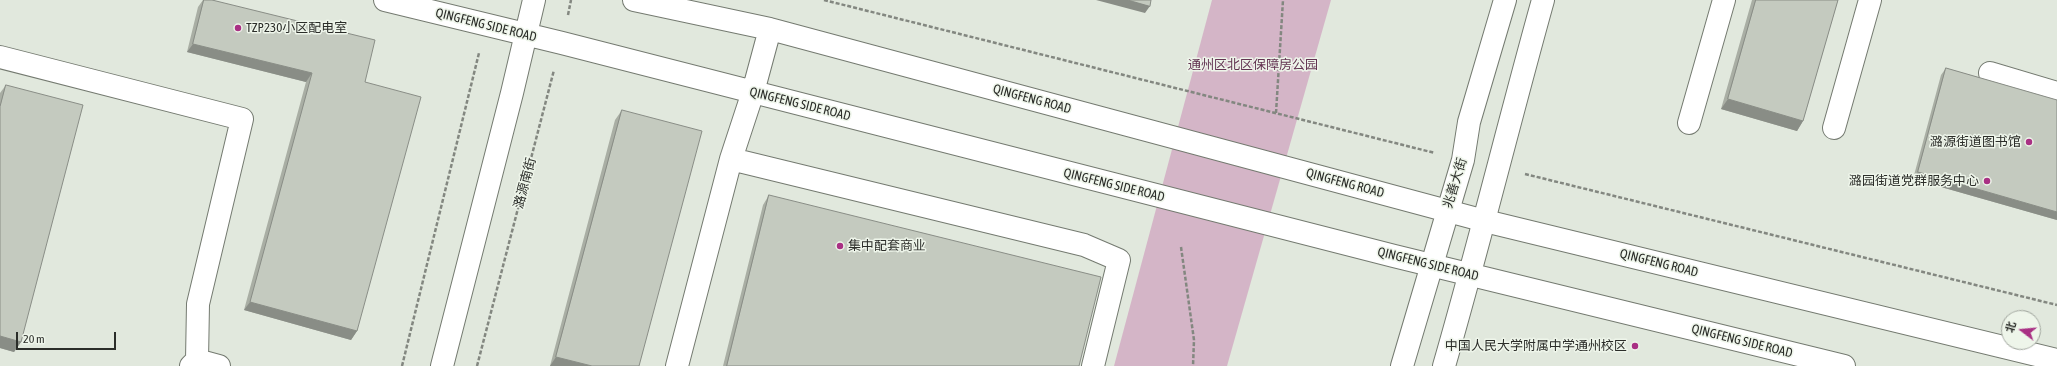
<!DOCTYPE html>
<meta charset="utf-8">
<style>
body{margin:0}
#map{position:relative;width:2057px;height:366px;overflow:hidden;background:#e1e8dd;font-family:"Asap Condensed","Noto Sans SC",sans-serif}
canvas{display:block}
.north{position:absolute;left:2001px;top:310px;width:40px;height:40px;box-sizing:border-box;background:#eef5ea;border:1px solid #a0a59d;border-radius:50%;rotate:286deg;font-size:11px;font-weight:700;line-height:16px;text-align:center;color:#2b2d29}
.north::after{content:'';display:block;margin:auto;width:14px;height:18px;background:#a93084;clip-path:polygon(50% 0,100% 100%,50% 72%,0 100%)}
.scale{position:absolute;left:16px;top:332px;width:100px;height:18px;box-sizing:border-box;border:2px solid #2b2d29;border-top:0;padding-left:5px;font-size:12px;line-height:14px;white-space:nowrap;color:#2b2d29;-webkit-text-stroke:3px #eef5ea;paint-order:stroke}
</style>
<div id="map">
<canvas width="2057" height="366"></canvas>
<div class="north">北</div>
<div class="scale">20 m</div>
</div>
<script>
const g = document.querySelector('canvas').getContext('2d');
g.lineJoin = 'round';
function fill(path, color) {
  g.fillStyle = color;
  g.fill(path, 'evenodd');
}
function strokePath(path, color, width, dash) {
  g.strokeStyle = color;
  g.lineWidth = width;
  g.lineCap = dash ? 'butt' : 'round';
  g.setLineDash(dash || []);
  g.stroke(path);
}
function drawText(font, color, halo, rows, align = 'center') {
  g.font = font + ' "Asap Condensed","Noto Sans SC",sans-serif';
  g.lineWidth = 3;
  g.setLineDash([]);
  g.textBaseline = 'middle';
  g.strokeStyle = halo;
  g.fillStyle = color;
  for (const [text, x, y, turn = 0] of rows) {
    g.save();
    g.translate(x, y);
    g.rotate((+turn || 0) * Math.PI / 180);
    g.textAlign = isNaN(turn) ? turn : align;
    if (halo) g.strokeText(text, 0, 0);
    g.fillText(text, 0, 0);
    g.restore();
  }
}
fill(new Path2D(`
 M1212,0H1331L1227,366H1114Z`), '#d4b5c7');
const minor = new Path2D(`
 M385,0L562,43L1394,256L1844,366
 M634,0L770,29L1485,221L2057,360
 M0,57L242,119L198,304L197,360
 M1990,73L2057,93
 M1689,123L1724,0
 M1834,128L1870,0
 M731,159L1084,245L1119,260L1093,366
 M191,366L197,360L219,366
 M442,366L512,93L534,0
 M677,366L731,159L753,92L770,29`);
const major = new Path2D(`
 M1402,366L1463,160L1469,122L1505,0
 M1444,366C1479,245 1509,122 1543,0`);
strokePath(minor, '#747a70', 24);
strokePath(major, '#747a70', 24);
strokePath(new Path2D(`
 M824,0L1435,153
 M568,15L571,0
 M1276,113L1283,0
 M1525,174L2057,305
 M1181,247L1194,340L1193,366
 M402,366L479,53
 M477,366L554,70`), '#838780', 2.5, [4, 2]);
strokePath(minor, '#fff', 22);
strokePath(major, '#fff', 22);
fill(new Path2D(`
 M203,0H212L365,82L357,331L351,340L244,310L306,82L187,52L198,7Z
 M1752,0H1838L1803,121L1797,131L1721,109Z
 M1946,68L2057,100V220L1913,179L1941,75Z
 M6,85L21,342L14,352L0,348V93Z
 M622,110L639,366H550L615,120Z
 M769,195L1079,366H723L763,205Z`), '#a9aea4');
fill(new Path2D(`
 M1096,0H1128L1150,6L1145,13Z
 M193,44L312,73L306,82L187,52Z
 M1728,99L1803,121L1797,131L1721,109Z
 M1918,172L2057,212V220L1913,179Z
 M250,302L357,331L351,340L244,310Z
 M0,336L21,342L14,352L0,348Z
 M556,357L592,366H550Z`), '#898d86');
const building = new Path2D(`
 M204,0H212L375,40L365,82L421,97L357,331L250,302L312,73L193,44Z
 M1128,0H1151L1150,6Z
 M1756,0H1838L1803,121L1728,99Z
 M1946,68L2057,100V212L1918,172Z
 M6,85L83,105L21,342L0,336V107Z
 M622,110L702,131L639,366H592L556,357Z
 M769,195L1101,277L1079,366H727Z`);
fill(building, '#c4cabf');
strokePath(building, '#898d86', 1);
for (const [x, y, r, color] of [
 [238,28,4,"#a93084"],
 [2029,142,4,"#a93084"],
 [1987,181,4,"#a93084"],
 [840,246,4,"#a93084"],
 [1635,346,4,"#a93084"]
]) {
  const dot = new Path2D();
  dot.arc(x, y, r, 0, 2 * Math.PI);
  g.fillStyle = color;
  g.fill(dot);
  strokePath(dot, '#eef5ea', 1.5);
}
drawText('13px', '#2b2d29', '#eef5ea', [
 ["QINGFENG SIDE ROAD",486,25,14],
 ["QINGFENG ROAD",1032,99,15],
 ["QINGFENG SIDE ROAD",800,104,14],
 ["潞源南街",525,183,-75],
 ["QINGFENG ROAD",1345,183,15],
 ["兆善大街",1455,183,-73],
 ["QINGFENG SIDE ROAD",1114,185,14],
 ["QINGFENG ROAD",1659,263,14],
 ["QINGFENG SIDE ROAD",1428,264,14],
 ["QINGFENG SIDE ROAD",1742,341,14]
]);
drawText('13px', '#2b2d29', '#eef5ea', [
 ["TZP230小区配电室",246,28,"left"],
 ["潞源街道图书馆",2021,142],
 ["潞园街道党群服务中心",1979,181],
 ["集中配套商业",848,246,"left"],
 ["中国人民大学附属中学通州校区",1627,346]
], 'right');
drawText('13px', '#633452', '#eef5ea', [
 ["通州区北区保障房公园",1253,65]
]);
</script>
